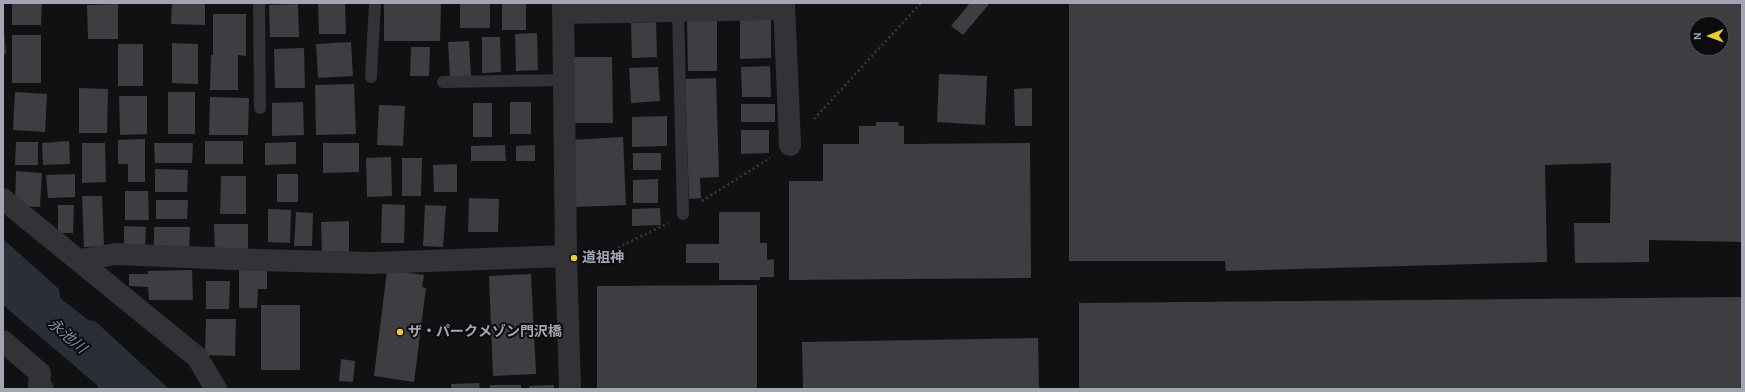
<!DOCTYPE html>
<meta charset="utf-8">
<style>
body{margin:0}
#map{position:relative;width:1745px;height:392px;overflow:hidden;background:#111113;font-family:"Alegreya Sans",sans-serif}
canvas{display:block}
.frame{position:absolute;inset:0;border:4px solid #a3a5b3;pointer-events:none}
.north{position:absolute;left:1689px;top:16px;width:40px;height:40px;box-sizing:border-box;background:#0c0c0d;border:1px solid #48494f;border-radius:50%;rotate:269deg;font-size:11px;font-weight:700;line-height:16px;text-align:center;color:#a3a5b3}
.north::after{content:'';display:block;margin:auto;width:14px;height:18px;background:#e9ce33;clip-path:polygon(50% 0,100% 100%,50% 72%,0 100%)}
</style>
<div id="map">
<canvas width="1745" height="392"></canvas>
<div class="frame"></div>
<div class="north">N</div>
</div>
<script>
const g = document.querySelector('canvas').getContext('2d');
g.lineJoin = 'round';
function fill(path, color) {
  g.fillStyle = color;
  g.fill(path, 'evenodd');
}
function strokePath(path, color, width, dash) {
  g.strokeStyle = color;
  g.lineWidth = width;
  g.lineCap = dash ? 'butt' : 'round';
  g.setLineDash(dash || []);
  g.stroke(path);
}
function drawText(font, color, halo, rows, align = 'center') {
  g.font = font + ' "Alegreya Sans","Noto Sans JP",sans-serif';
  g.lineWidth = 4;
  g.setLineDash([]);
  g.textBaseline = 'middle';
  g.strokeStyle = halo;
  g.fillStyle = color;
  for (const [text, x, y, turn = 0] of rows) {
    g.save();
    g.translate(x, y);
    g.rotate((+turn || 0) * Math.PI / 180);
    g.textAlign = isNaN(turn) ? turn : align;
    if (halo) g.strokeText(text, 0, 0);
    g.fillText(text, 0, 0);
    g.restore();
  }
}
fill(new Path2D(`
 M3,239L59,289L60,298L88,320L95,321L169,389H98V386L3,305Z`), '#2a2f37');
fill(new Path2D(`
 M12,3H42L41,25H12Z
 M172,3H205V25L171,24Z
 M384,3L441,4L440,41H384Z
 M460,3H490V28H460Z
 M502,3H526V30H502Z
 M970,3H990L963,35L951,26Z
 M1069,3H1742V242L1649,240V262L1575,263L1574,223H1610L1611,163L1545,165L1547,262L1226,271L1225,261H1069ZM1697,24H1721V48H1697Z
 M118,4V39H88L87,5Z
 M298,4L299,37H270L269,5Z
 M318,4H345L346,34H319Z
 M213,14H246V56L238,55V90H210L211,55H213Z
 M687,18H717V71H688Z
 M740,20H771V58L740,59Z
 M656,22L657,57L632,58L631,23Z
 M3,30H4L6,54H3Z
 M537,33L538,70L516,71L515,34Z
 M12,35H41V83H12Z
 M482,37H500L501,72L482,73Z
 M469,41L471,76L450,77L448,42Z
 M351,42L353,76L318,78L316,44Z
 M172,43L198,44V84L172,83Z
 M118,44H143V86H118Z
 M411,47H430L429,76H410Z
 M304,48L305,88H275L274,49Z
 M572,57H612L613,123H572Z
 M770,66L771,97H742L741,67Z
 M658,67L660,101L631,103L629,68Z
 M939,74L987,76L985,125L937,122Z
 M716,78L719,177L700,178L701,198L689,199L685,79Z
 M354,84L356,134L316,135L315,85Z
 M79,88L108,89L107,133H79Z
 M1032,88V126H1015L1014,89Z
 M15,92L47,94L45,132L13,130Z
 M168,92H195V134H168Z
 M119,96H147V134L120,135Z
 M210,97L249,98L248,135H209Z
 M303,102L304,135L272,136V103Z
 M510,102H531V134H510Z
 M473,103H492V137H473Z
 M741,104H775V122H741Z
 M379,105L405,106L403,146L377,145Z
 M667,116V146L632,147V117Z
 M876,122H898L899,126H904V144L1030,143L1031,278L789,280V181H823V144H859V126H876Z
 M741,130H769V153L741,154Z
 M623,137L626,205L574,207L571,140Z
 M145,139V182H128V164H118V140Z
 M69,141L70,164L43,165L42,143Z
 M205,141H243V164H205Z
 M16,142H38V165H15Z
 M296,142V164L265,165V143Z
 M82,143H105L106,182L82,183Z
 M154,143H193L192,163H155Z
 M323,143H359V172L323,173Z
 M505,145L506,161H471V146Z
 M535,145V161H516V146Z
 M633,153H661V170H633Z
 M391,157L392,196L367,197L366,158Z
 M402,158H422L421,196H402Z
 M457,164V192H434L433,165Z
 M155,169L188,170L187,192H155Z
 M16,171L42,173L40,207L15,206Z
 M75,174V197L48,198L46,175Z
 M277,174H298V202H277Z
 M221,176H246V214H220Z
 M658,179V203H633V180Z
 M125,191H148L149,220H125Z
 M82,196H102L104,246L84,247Z
 M469,198L499,199L498,232H468Z
 M156,200H188L187,219H156Z
 M382,204L405,205L404,243H381Z
 M58,205H74L73,233H58Z
 M425,205L446,206L443,247L423,246Z
 M660,208L661,225L632,226V209Z
 M268,209L291,210L290,243L268,242Z
 M296,212L313,213L312,246H294Z
 M719,212H760V243H767V260L774,259V277H760V280H719V263H686V244H719Z
 M349,221V252L322,253L321,222Z
 M214,224H248V252H215Z
 M124,226L146,227L145,251L124,250Z
 M154,227H190L189,250L154,249Z
 M239,269L267,270V289H258L257,308H239Z
 M192,270L193,300H149L148,287L129,286V274H148V271Z
 M387,270L424,275L422,287L426,288L414,382L374,376Z
 M531,274L536,374L493,376L489,276Z
 M206,281H230L229,309H206Z
 M757,285V389H597V286Z
 M1742,297V389H1079V303Z
 M261,305H300V370H261Z
 M206,319H236L235,356L205,355Z
 M1038,338L1039,389H803L802,342Z
 M341,359L355,361L353,382L339,381Z
 M479,383L480,389H451V384Z
 M490,385H521V389H490Z
 M554,385V389H529V386Z`), '#3e3e42');
strokePath(new Path2D(`
 M814,119L921,3
 M702,201L770,158
 M589,254L609,252L668,223`), '#38393e', 2.5, [2, 3]);
strokePath(new Path2D(`
 M259,3L260,108
 M678,11L683,214
 M371,77L375,3
 M443,82L565,80`), '#323237', 12);
strokePath(new Path2D(`
 M563,3L566,256L570,389
 M784,3L790,145
 M563,13L784,9
 M3,199L197,357L216,389
 M80,260L116,254L257,260L373,263L566,256
 M3,341L40,373L39,385L43,389`), '#323237', 22);
for (const [x, y, r, color] of [
 [574,258,4,"#e9ce33"],
 [400,332,4,"#e9ce33"]
]) {
  const dot = new Path2D();
  dot.arc(x, y, r, 0, 2 * Math.PI);
  g.fillStyle = color;
  g.fill(dot);
  strokePath(dot, '#0c0c0d', 1.5);
}
drawText('bold 14px', '#a3a5b3', '#0c0c0d', [
 ["道祖神",582,258],
 ["ザ・パークメゾン門沢橋",408,332]
], 'left');
drawText('italic 15px', '#7b8cad', '#0c0c0d', [
 ["永池川",67,336,41]
]);
</script>
